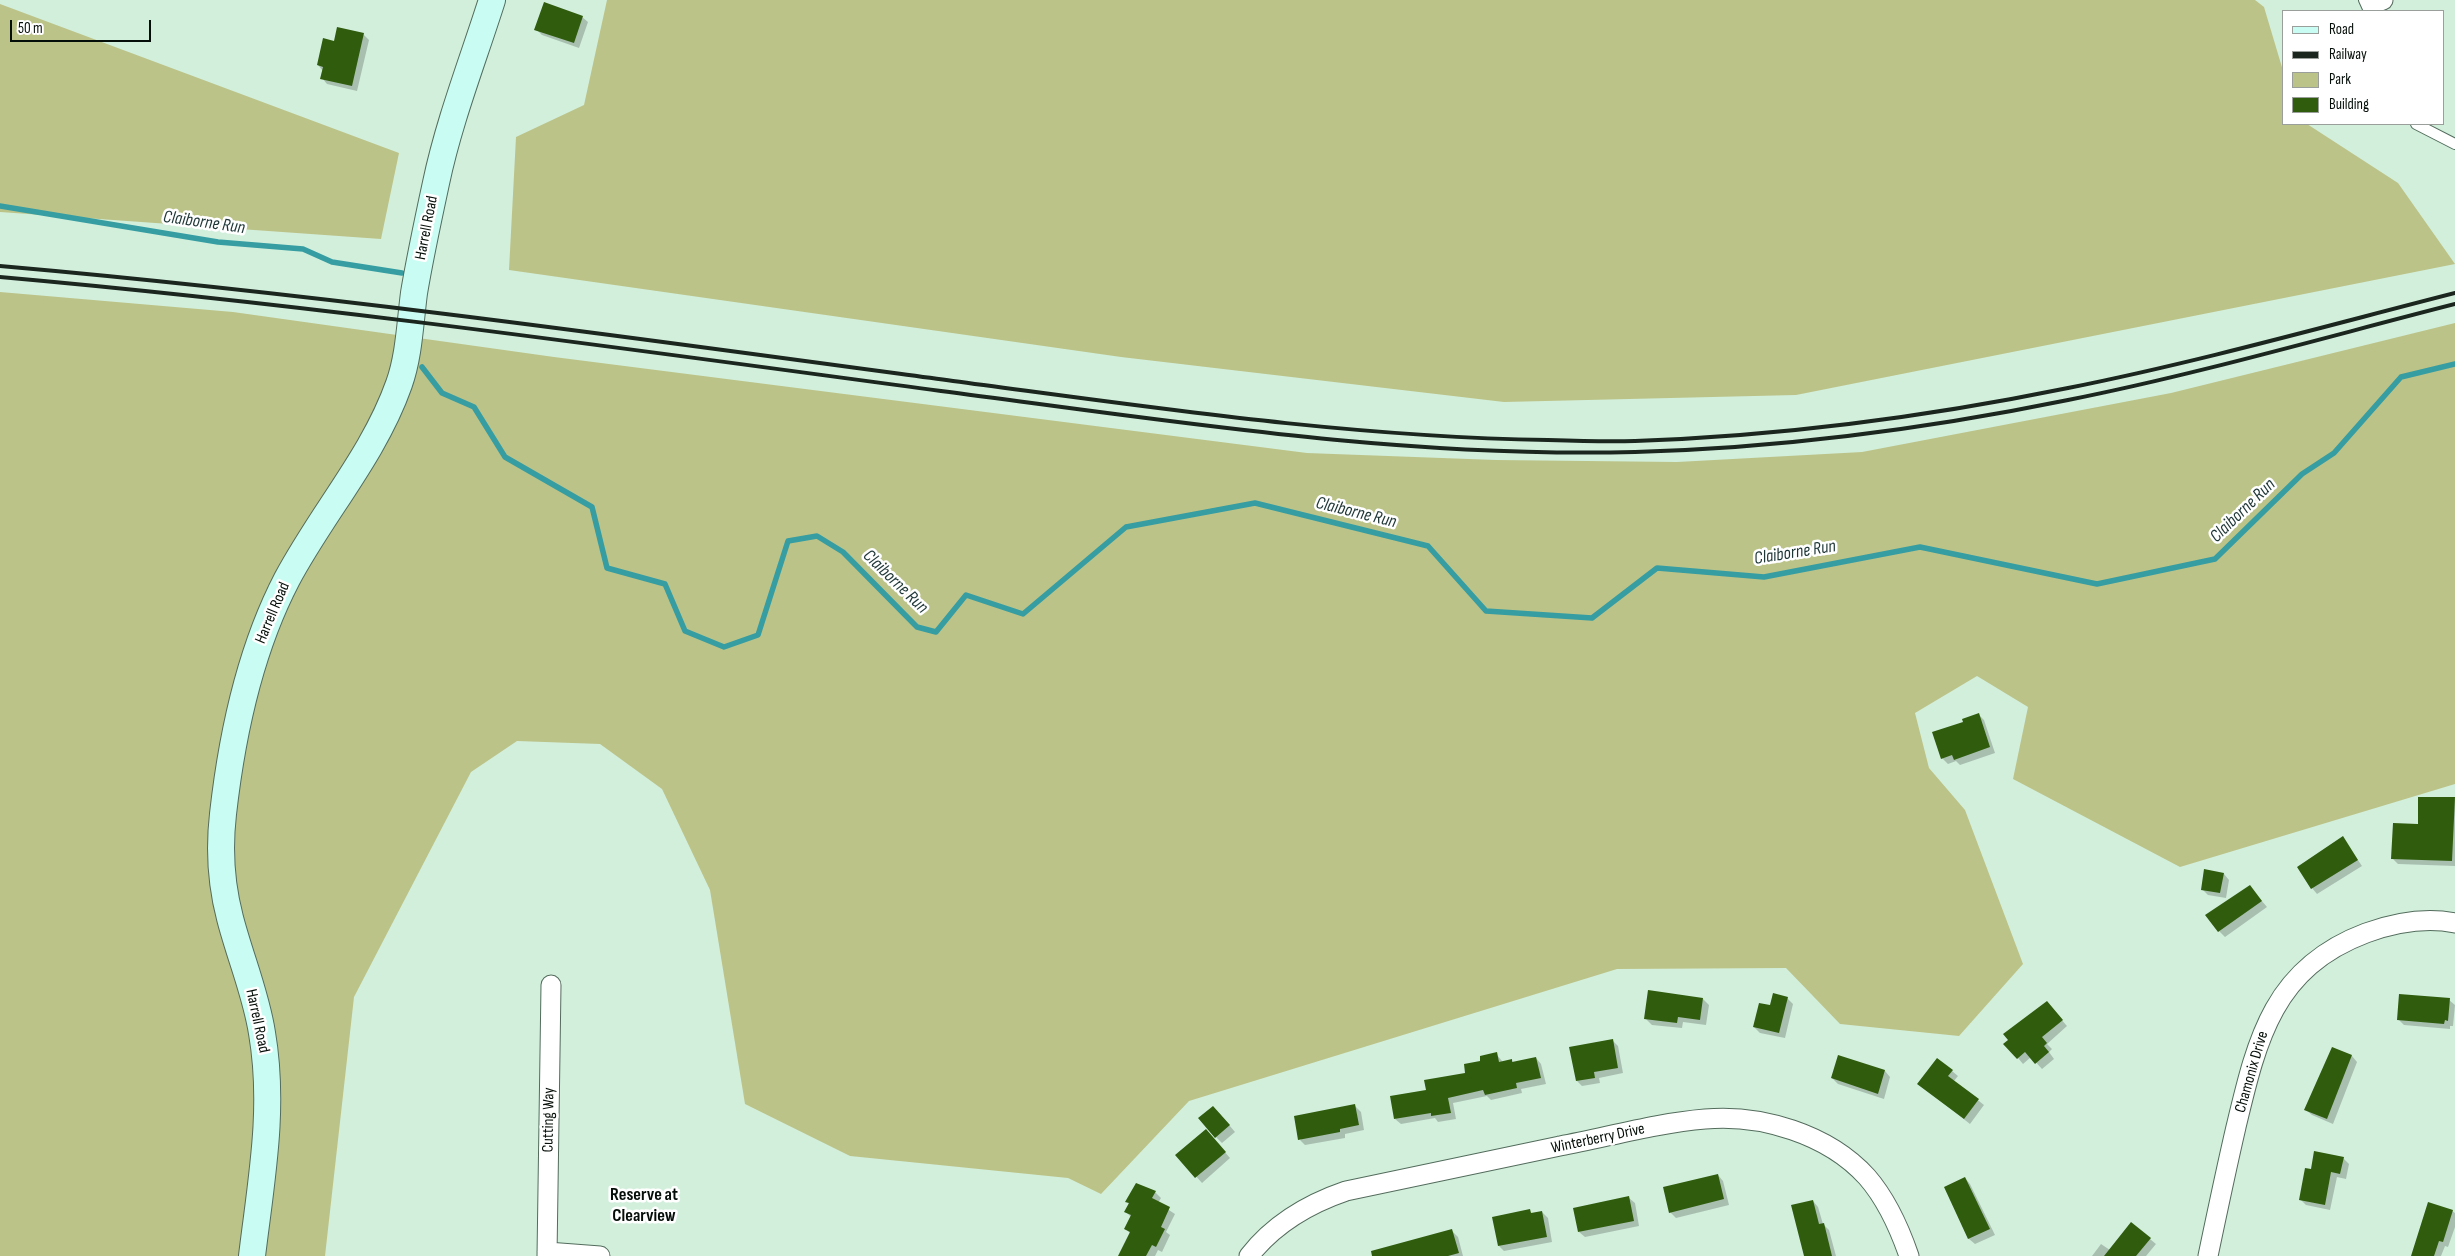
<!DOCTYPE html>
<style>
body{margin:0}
#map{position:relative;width:2455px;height:1256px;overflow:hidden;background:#d2efdc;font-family:"Sofia Sans Condensed",sans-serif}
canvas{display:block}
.legend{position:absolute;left:2282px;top:10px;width:162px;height:115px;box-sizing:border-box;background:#fff;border:1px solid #9b9f9c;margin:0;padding:6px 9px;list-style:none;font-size:15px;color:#050e08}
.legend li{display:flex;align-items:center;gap:10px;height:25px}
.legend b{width:25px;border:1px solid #9b9f9c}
.scale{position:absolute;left:10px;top:20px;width:141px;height:22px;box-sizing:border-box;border:2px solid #050e08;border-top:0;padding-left:6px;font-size:15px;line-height:18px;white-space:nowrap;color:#050e08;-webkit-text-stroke:4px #fff;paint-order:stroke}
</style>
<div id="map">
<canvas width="2455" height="1256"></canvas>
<ul class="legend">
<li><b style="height:6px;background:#c9fcf3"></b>Road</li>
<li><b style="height:6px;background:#1b261f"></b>Railway</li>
<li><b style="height:14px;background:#bcc388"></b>Park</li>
<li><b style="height:14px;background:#305c0e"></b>Building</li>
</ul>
<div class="scale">50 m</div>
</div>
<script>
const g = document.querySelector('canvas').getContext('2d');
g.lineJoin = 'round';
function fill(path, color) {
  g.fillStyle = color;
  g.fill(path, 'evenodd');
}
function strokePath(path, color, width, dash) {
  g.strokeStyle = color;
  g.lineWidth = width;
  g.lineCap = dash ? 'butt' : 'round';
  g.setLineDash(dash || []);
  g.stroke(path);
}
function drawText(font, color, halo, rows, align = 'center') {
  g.font = font + ' "Sofia Sans Condensed",sans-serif';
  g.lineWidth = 5;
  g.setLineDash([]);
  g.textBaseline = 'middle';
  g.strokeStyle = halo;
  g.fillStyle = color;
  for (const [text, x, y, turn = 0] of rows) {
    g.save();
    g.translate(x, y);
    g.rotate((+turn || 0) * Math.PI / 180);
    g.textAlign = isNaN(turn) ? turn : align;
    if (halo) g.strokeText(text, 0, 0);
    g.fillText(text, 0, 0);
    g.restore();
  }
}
fill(new Path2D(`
 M607,0H2255L2264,7L2284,74V124H2307L2398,183L2455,264L1796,395L1504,402L1121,357L509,270L516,137L584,105Z
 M0,4L399,153L381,239L0,212Z
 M0,292L233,312L554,357L1307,453L1496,460L1677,462L1862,452L2171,393L2455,323V784L2180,867L2013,779L2028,707L1977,676L1915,713L1929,768L1965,810L2023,964L1959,1036L1840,1024L1786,968L1617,969L1189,1101L1101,1194L1068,1178L850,1156L745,1104L710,890L662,789L600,744L517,741L471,772L354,997L325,1256H0Z`), '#bcc388');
fill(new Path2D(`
 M582,17L588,22L579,48L542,35L536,29Z
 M363,34L369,40L357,91L327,84L322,78L323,71L318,65L335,42Z
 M1978,714L1984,720L1995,753L1960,765L1956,761L1948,764L1942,758L1964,722Z
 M2420,798L2455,799V866L2398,864L2392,858L2419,825Z
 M2343,838L2362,866L2317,894L2312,888Z
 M2224,874L2229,880L2226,898L2208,895L2202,889Z
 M2250,887L2267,907L2225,937L2219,931Z
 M1649,992L1703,999L1709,1005L1706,1025L1683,1022L1682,1028L1652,1025L1646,1019Z
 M1787,998L1793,1004L1785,1038L1760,1033L1754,1027Z
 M2449,1000L2455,1005L2453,1026H2450V1029L2404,1025L2398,1019Z
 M2052,1009L2067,1026L2047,1044L2052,1049L2049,1052L2054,1059L2042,1069L2031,1057L2023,1064L2018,1058Z
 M1612,1040L1618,1046L1623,1073L1599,1078L1600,1083L1582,1086L1577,1081Z
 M2332,1049L2352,1056L2357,1062L2333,1124L2312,1115L2306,1110Z
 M1496,1054L1503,1062L1512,1060L1514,1063L1536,1058L1541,1064L1546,1084L1521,1089L1522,1093L1491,1100L1487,1096L1453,1103L1456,1119L1438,1122L1435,1118L1401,1124L1395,1119L1427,1091L1467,1074Z
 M1839,1057L1885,1071L1890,1077L1884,1099L1838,1084L1832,1078Z
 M1952,1071L1958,1076L1954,1081L1984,1105L1970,1124L1919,1084Z
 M1355,1106L1361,1112L1364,1130L1345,1134V1138L1305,1145L1300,1140Z
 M1219,1113L1235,1132L1222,1143L1216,1137Z
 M1211,1136L1230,1158L1202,1183L1177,1155Z
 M2343,1158L2349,1164L2346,1179L2337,1177L2330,1210L2306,1205L2300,1199L2312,1171Z
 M1718,1175L1723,1181L1729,1205L1676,1218L1670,1212Z
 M1965,1178L1970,1184L1995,1235L1975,1244L1969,1239L1945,1187Z
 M1155,1192L1161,1198L1158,1203L1175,1214L1166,1232L1170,1235L1162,1252L1158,1250L1155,1256H1121L1131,1234L1126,1229L1131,1217L1126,1212L1129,1204L1126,1201Z
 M1629,1198L1635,1203L1639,1226L1585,1237L1579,1232Z
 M1813,1201L1818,1207L1823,1224L1829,1230L1836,1256H1805Z
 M1529,1211L1533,1214L1542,1212L1548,1218L1552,1242L1504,1251L1499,1246Z
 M2452,1211L2455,1213V1227L2448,1247L2445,1246L2441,1256H2415Z
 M1452,1231L1458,1237L1463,1256H1401Z
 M2150,1239L2156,1244L2146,1256H2092L2101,1244L2110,1250Z`), '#0003');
strokePath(new Path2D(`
 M0,206L218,242L303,249L332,262L402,273
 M422,367L442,393L474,407L505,457L592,507L607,568L665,584L685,631L724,647L758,635L788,541L817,536L843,552L917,627L936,632L966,595L1023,614L1126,527L1255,503L1428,546L1486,611L1592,618L1657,568L1764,577L1920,547L2097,584L2215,559L2302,474L2334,453L2401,377L2455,364`), '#369da2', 5.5);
fill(new Path2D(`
 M544,2L583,16L574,43L534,30Z
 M337,27L364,33L352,86L320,79L323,67L317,65L323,38L334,41Z
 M1979,713L1990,747L1954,760L1952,755L1941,759L1932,732L1963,722L1962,719Z
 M2418,797H2455L2452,861L2391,859L2393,823L2418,824Z
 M2343,836L2358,860L2311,889L2297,867Z
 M2204,869L2224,873L2220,893L2201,890Z
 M2250,885L2262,901L2218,932L2205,915Z
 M1648,990L1703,998L1700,1020L1678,1017L1677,1023L1644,1019Z
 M1773,993L1788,997L1779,1033L1753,1027L1759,1003L1770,1005Z
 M2399,994L2450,998L2448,1021L2445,1020L2444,1024L2397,1020Z
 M2047,1001L2063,1020L2042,1037L2047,1043L2044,1046L2049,1052L2035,1064L2025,1052L2017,1059L2003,1044L2008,1040L2003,1034Z
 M1613,1039L1618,1068L1594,1072L1595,1078L1576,1081L1569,1047Z
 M2332,1047L2352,1055L2327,1119L2304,1110Z
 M1497,1052L1499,1062L1512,1059V1062L1536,1057L1541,1078L1516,1083L1517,1088L1485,1095L1483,1090L1448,1098L1451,1113L1431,1116V1113L1394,1119L1390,1096L1426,1090L1424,1080L1465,1073L1464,1064L1480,1061V1056Z
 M1838,1055L1885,1070L1878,1094L1831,1078Z
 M1937,1058L1953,1070L1948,1076L1979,1099L1964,1119L1917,1084Z
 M1355,1104L1359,1125L1340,1129V1132L1298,1140L1294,1116Z
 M1213,1106L1230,1125L1215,1138L1198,1118Z
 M1206,1129L1226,1152L1195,1178L1175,1155Z
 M2314,1151L2344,1157L2340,1174L2331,1172L2325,1205L2299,1200L2305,1168L2311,1169Z
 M1718,1174L1724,1199L1669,1213L1663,1187Z
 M1965,1177L1990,1229L1968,1239L1944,1187Z
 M1136,1183L1156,1191L1152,1198L1170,1207L1161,1227L1165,1229L1156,1247L1152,1245L1146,1256H1118L1130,1232L1124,1229L1131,1215L1124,1212L1129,1203L1125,1202Z
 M1629,1196L1634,1221L1578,1232L1573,1208Z
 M1813,1200L1819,1224L1824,1223L1832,1256H1804L1791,1205Z
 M2428,1202L2453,1210L2443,1242L2439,1241L2434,1256H2411Z
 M1530,1209L1531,1213L1542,1211L1547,1237L1498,1246L1492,1217Z
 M2131,1222L2151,1238L2136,1256H2104Z
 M1452,1229L1459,1253L1448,1256H1372L1371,1251Z`), '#305c0e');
const lane = new Path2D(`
 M2364,0L2369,11L2378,2
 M2416,124L2455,144`);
const street = new Path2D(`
 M2378,2L2383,0
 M547,1252L600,1256
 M547,1256L551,985
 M1249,1256C1274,1224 1308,1204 1346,1191C1418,1176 1489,1161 1560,1146C1608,1137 1657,1123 1705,1119C1761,1114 1828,1134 1867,1177C1887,1200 1899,1227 1909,1256
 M2208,1256C2217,1213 2226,1170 2236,1127C2257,1039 2273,968 2366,933C2394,923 2425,917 2455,923`);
const secondary = new Path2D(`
 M252,1256C261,1181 275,1109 262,1033C256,994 240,957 230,918C221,884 219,849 223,814C232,734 250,650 287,579C322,513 374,455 399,384C409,356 410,324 414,293C420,257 428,220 436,183C449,121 473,60 492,0`);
strokePath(lane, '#536c5c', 12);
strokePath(street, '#536c5c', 21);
strokePath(secondary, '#536c5c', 28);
strokePath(lane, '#fff', 10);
strokePath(street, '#fff', 19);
strokePath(secondary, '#c9fcf3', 26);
strokePath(new Path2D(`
 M0,266C319,294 636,338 953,381C1150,407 1348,437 1548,440C1577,441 1606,442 1635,441C1780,436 1926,417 2068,388C2198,362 2326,326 2455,293
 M0,277C315,305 627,349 941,391C1171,421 1402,458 1635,452C1780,448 1926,429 2068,400C2198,374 2326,337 2455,304`), '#1b261f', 4);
drawText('16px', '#050e08', '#fff', [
 ["Harrell Road",427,228,-79],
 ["Harrell Road",273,613,-67],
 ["Harrell Road",257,1021,78],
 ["Chamonix Drive",2252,1072,-74],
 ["Cutting Way",549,1120,-89],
 ["Winterberry Drive",1598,1139,-12]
]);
drawText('italic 18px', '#1f3637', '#fff', [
 ["Claiborne Run",204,223,8],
 ["Claiborne Run",2243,511,-44],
 ["Claiborne Run",1356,513,14],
 ["Claiborne Run",1795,553,-9],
 ["Claiborne Run",895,582,44]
]);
drawText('bold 18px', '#050e08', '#fff', [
 ["Reserve at",644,1195],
 ["Clearview",644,1216]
]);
</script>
